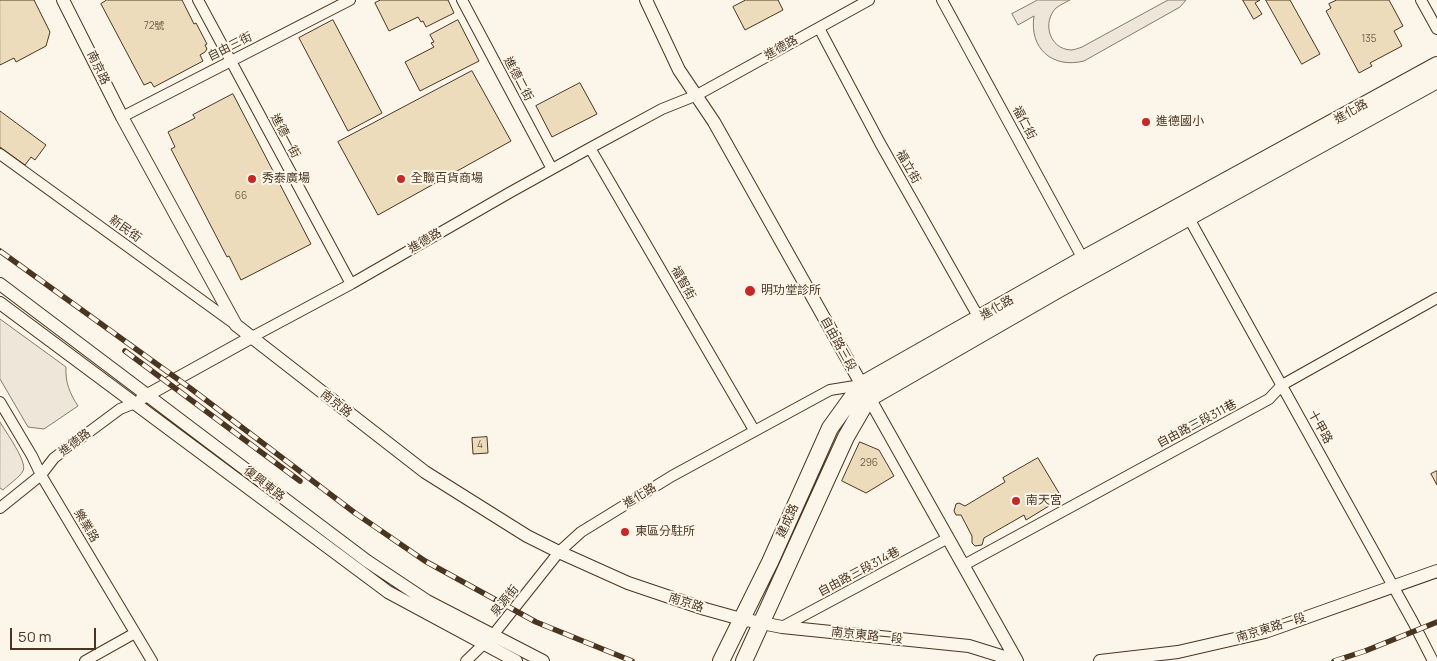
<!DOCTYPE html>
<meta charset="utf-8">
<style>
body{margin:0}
#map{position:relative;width:1437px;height:661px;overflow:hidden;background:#fbf6e9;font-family:Manrope,sans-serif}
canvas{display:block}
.scale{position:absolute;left:10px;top:628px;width:86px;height:22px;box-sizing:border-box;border:2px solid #4a3520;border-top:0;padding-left:6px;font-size:15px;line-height:18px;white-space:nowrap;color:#4a3520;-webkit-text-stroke:4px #fbf6e9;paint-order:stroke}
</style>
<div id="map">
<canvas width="1437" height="661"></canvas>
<div class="scale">50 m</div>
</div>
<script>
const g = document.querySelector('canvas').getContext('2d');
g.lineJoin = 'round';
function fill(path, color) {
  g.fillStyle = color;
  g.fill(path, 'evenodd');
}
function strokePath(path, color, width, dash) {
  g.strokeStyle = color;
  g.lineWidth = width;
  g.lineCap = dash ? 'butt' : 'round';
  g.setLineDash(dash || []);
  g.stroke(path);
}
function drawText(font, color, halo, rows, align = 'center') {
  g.font = font + ' Manrope,"Noto Sans TC",sans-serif';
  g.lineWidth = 4;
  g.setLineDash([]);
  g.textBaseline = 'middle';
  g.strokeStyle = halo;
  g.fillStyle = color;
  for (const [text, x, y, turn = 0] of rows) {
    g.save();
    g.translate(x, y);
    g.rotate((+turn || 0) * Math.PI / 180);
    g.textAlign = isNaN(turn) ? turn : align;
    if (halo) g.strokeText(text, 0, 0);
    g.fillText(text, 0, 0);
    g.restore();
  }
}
const green = new Path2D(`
 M1038,0H1070C1066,2 1060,5 1056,8C1042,22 1049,49 1071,50C1074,50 1079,48 1082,47L1168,0H1186L1180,7L1084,61C1052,69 1029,48 1034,16L1018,25L1012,14Z
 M0,319L66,367C65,382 70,394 78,406L44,429L28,427L0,379Z
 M0,422C5,431 28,462 23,471C19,478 9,484 3,490L0,488Z`);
fill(green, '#ede6d9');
strokePath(green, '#887966', 1);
const building = new Path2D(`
 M0,0H34L50,32L46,46L16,62L14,58L0,65Z
 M107,0H182L194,24L196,23L207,44L205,45L207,49L205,52L200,55L203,61L154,87L151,82L144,85L101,4Z
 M381,0H448L454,13L426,27L423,21L421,22L418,17L389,31L375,3Z
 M746,0H778L783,10L745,30L733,7Z
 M1243,0H1260L1255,3L1262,14L1254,19Z
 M1266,0H1290L1320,54L1302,64Z
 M1337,0H1389L1403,26L1394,31L1402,46L1370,63L1372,66L1359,73L1326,11L1331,8L1329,4Z
 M333,20L382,113L348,131L299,38Z
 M458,20L479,61L420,91L405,62L434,47L431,43L434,42L430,35Z
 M472,71L511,141L378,215L338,142Z
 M580,83L597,114L552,137L536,106Z
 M233,94L311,244L241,280L229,256L227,257L171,149L175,147L168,132L195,118L193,115Z
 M0,111L46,145L35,160L31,157L25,165L0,147Z
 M487,437L488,453L473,454L472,438Z
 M860,442L879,450L894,476L866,493L842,481Z
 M1038,458L1062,498L1026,520L1024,515L984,538L982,545L975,546L972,543V536L961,515H956L954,511L956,504L959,503L965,506L1005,482L1003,478Z
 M1437,471V485L1431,474Z`);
fill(building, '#ecdcbc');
strokePath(building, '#4a3520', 1);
const minor = new Path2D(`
 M198,0L351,284
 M462,0L552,169
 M942,0L1083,259
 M1421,0L1437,29
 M819,28L880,143L979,318
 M122,117L350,0
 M590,148L754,430
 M0,154L236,325
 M1186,213L1413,622L1433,661
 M252,337L351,284L509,193L590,148L662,109L697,95L869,0
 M0,402L32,456L41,475L152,661
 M0,508L41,475L54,458L120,409L135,403
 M964,565L1269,399L1282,385L1437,298
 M782,627L948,538
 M85,661L135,633
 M466,661L493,635L559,552L581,532L672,476L830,390L861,385`);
const tertiary = new Path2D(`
 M63,0L122,117L236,325L425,472L527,536L559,552L628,583L705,609L741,619L782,627L969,646L1017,661
 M646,0L679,70L714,122L1017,661
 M0,284L367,561L427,601L543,661
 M0,303L388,592L516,661
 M142,398L252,337
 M1100,661L1178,652L1265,632L1437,571`);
const primary = new Path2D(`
 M721,661L770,562L830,428L861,385L1083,259L1437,65
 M744,661L846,437L868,399L1059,289L1437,80`);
strokePath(minor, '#4a3520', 12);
strokePath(tertiary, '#4a3520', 14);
strokePath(primary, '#4a3520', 18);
strokePath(minor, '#fbf6e9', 10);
strokePath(tertiary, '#fbf6e9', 12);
strokePath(primary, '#fbf6e9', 16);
const rail = new Path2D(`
 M0,251L190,388L355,513L425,561L536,622L632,661
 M125,351L300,481
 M1334,661L1365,651L1437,622`);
strokePath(rail, '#4a3520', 5.5);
strokePath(rail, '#fbf6e9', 4, [11]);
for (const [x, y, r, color] of [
 [1146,122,5,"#c62828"],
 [252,179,5,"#c62828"],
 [401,179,5,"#c62828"],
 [750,291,6,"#c62828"],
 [1016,501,5,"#c62828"],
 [625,532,5,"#c62828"]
]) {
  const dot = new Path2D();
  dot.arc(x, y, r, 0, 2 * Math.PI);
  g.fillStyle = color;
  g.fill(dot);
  strokePath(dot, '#fbf6e9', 2);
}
drawText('10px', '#725f47', null, [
 ["72號",154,26],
 ["135",1369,39],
 ["66",241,196],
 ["4",480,445],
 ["296",869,463]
]);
drawText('12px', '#4a3520', '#fbf6e9', [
 ["自由三街",230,47,-27],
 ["進德路",781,48,-29],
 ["南京路",98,68,64],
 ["進德二街",518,79,62],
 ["進化路",1351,112,-29],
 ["福仁街",1024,123,62],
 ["進德一街",285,136,62],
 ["福立街",908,167,60],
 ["新民街",125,229,36],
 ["進德路",425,241,-30],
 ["福智街",683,283,60],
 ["進化路",997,308,-30],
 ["自由路三段",838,344,61],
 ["南京路",336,404,38],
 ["自由路三段311巷",1197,424,-28],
 ["十甲路",1320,427,61],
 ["進德路",75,443,-37],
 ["復興東路",264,484,38],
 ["進化路",640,496,-31],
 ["建成路",788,521,-66],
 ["樂業路",86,526,59],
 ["自由路三段314巷",859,572,-28],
 ["泉源街",505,601,-51],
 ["南京路",686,603,18],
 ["南京東路一段",1271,628,-17],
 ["南京東路一段",867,636,6]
]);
drawText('12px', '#4a3520', '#fbf6e9', [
 ["進德國小",1156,122],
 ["秀泰廣場",262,179],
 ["全聯百貨商場",411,179],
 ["明功堂診所",761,291],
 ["南天宮",1026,501],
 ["東區分駐所",635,532]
], 'left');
</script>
